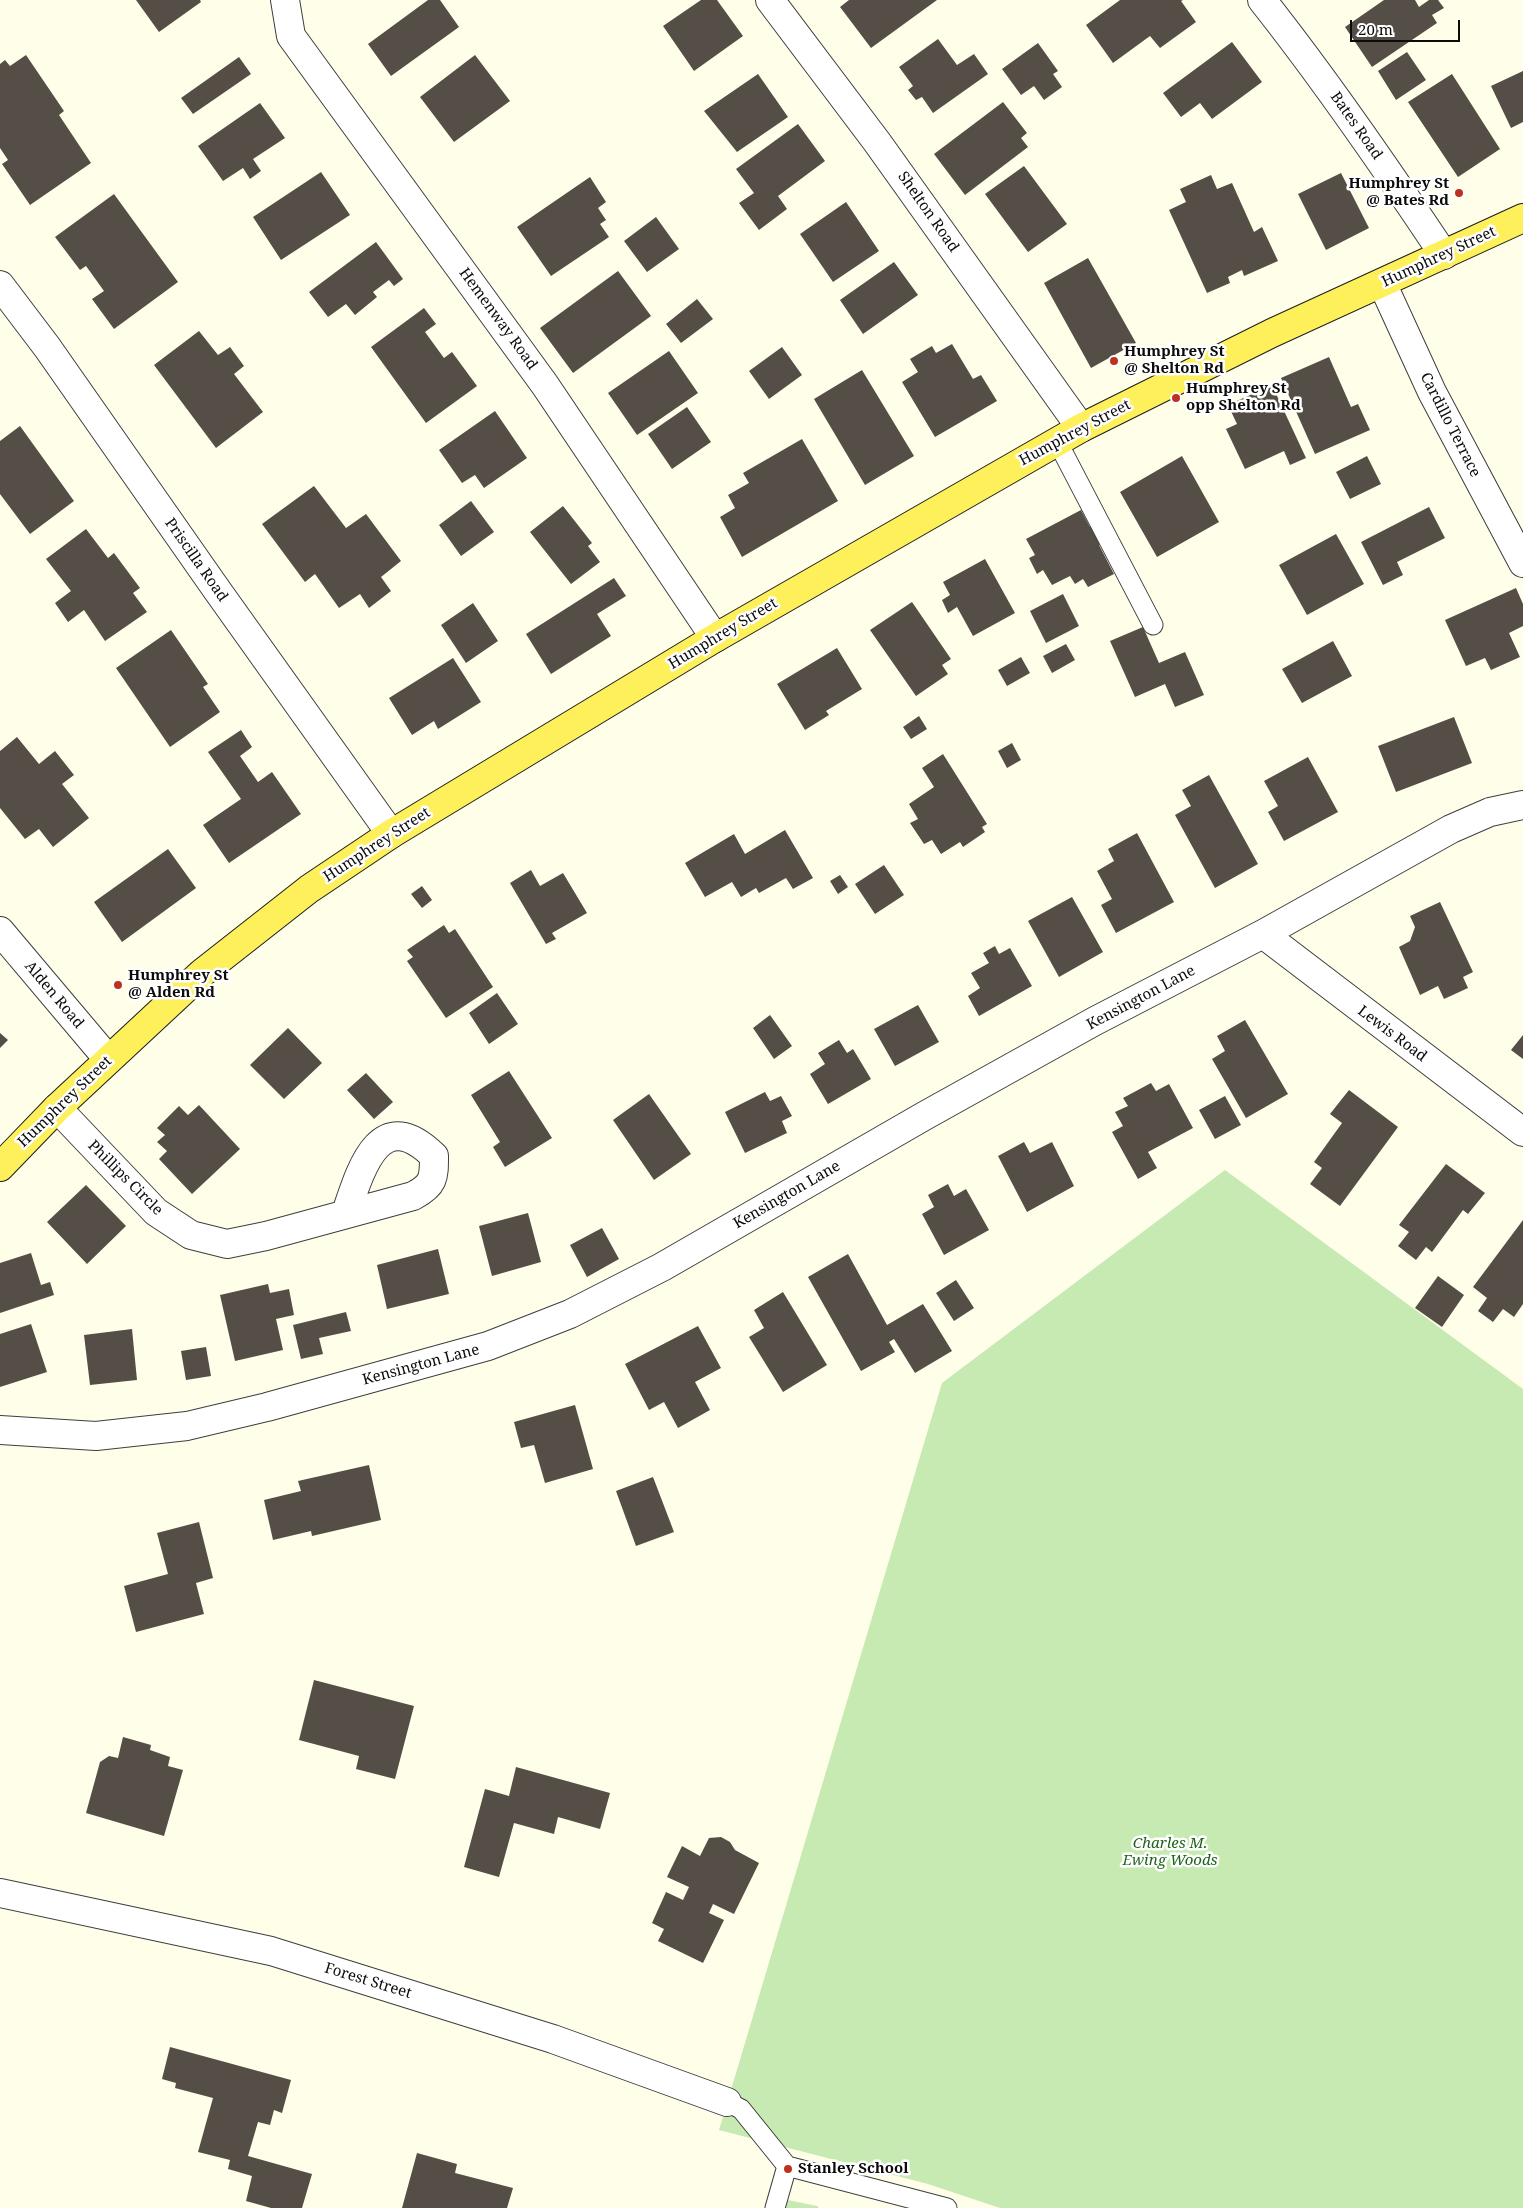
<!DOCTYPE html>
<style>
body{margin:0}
#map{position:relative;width:1523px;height:2208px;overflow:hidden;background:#fffee9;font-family:"Noto Serif",serif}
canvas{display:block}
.scale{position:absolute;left:1350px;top:20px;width:110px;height:22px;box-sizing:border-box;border:2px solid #0b0b0b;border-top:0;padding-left:6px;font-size:15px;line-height:18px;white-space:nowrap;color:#0b0b0b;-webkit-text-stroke:4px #fff;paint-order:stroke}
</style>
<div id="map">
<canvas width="1523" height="2208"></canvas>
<div class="scale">20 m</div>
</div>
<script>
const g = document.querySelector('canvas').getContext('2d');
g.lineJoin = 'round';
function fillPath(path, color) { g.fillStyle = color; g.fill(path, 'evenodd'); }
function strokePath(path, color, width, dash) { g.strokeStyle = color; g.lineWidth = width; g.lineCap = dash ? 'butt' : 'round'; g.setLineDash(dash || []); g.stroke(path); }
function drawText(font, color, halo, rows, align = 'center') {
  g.font = font + ' "Noto Serif",serif'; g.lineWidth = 5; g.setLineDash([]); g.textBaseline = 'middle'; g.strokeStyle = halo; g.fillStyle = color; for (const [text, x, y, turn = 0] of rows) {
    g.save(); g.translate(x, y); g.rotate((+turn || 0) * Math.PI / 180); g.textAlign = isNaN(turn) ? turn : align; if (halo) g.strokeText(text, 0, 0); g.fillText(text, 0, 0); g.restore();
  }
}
const green = new Path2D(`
 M 1225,1170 L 1523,1389 L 1523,2208 L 1000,2208 L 928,2184 L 719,2130 L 942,1383 Z
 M 778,2198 L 817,2206 L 819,2208 L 770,2208 Z`);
const building = new Path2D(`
 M 136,0 L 200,0 L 201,2 L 159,32 Z
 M 428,0 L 440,0 L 459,27 L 391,76 L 368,44 Z
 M 701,0 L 717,0 L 743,36 L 694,71 L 663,26 Z
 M 849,0 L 937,0 L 871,48 L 840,7 Z
 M 1120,0 L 1183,0 L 1181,1 L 1196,22 L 1160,48 L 1150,36 L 1113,63 L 1086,25 Z
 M 1384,0 L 1415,0 L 1419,7 L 1429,0 L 1438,0 L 1444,8 L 1432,15 L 1437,23 L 1372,67 L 1345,27 Z
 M 938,39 L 957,65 L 974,54 L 988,74 L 933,113 L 922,97 L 916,100 L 908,90 L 913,86 L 899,67 Z
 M 1232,42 L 1262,82 L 1212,119 L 1200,103 L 1181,117 L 1163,93 Z
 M 1038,43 L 1058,71 L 1053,74 L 1062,87 L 1044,100 L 1034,86 L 1021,95 L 1002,69 Z
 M 1407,52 L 1426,80 L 1396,100 L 1378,71 Z
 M 26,55 L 64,111 L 59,115 L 91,163 L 30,205 L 2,164 L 8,160 L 0,148 L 0,64 L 5,60 L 10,66 Z
 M 475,55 L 510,101 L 454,142 L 420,97 Z
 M 239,57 L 251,74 L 193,114 L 181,98 Z
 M 1523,71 L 1523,122 L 1511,128 L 1491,86 Z
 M 758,74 L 788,117 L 737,152 L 704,111 Z
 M 1452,74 L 1500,149 L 1458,177 L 1408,102 Z
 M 1003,102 L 1027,133 L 1021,138 L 1028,147 L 965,195 L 934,154 Z
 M 260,103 L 285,138 L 253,159 L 261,171 L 250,179 L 243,168 L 223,181 L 198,146 Z
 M 798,124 L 825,161 L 778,196 L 787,209 L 759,230 L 739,203 L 754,193 L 736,169 Z
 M 1024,166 L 1067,224 L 1028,252 L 985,194 Z
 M 321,172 L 350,215 L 281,260 L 253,217 Z
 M 1341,173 L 1369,228 L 1326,250 L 1298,194 Z
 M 1211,175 L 1217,189 L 1232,183 L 1254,232 L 1262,227 L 1278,261 L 1244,276 L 1242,270 L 1228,277 L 1230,283 L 1207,293 L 1169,210 L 1186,202 L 1180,189 Z
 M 590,177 L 606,202 L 598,208 L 606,220 L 600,224 L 609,237 L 551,276 L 517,227 Z
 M 114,194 L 178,282 L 114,329 L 92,299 L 104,291 L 86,266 L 80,270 L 55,237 Z
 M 846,202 L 879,251 L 833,282 L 800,234 Z
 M 656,217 L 679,249 L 647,272 L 624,241 Z
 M 376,242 L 403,279 L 394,286 L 389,280 L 373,292 L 377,297 L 355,315 L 346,304 L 328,317 L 309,292 Z
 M 1088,258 L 1136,343 L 1091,368 L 1044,283 Z
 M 894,262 L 918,295 L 863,334 L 840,300 Z
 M 618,271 L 651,316 L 573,373 L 540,328 Z
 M 697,299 L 713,319 L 681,343 L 666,324 Z
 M 424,308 L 436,324 L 425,332 L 444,358 L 452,352 L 477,386 L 426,423 L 371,347 Z
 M 199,331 L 218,355 L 230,347 L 244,366 L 234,374 L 263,412 L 216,448 L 154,365 Z
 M 952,344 L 973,379 L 981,375 L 997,401 L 935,437 L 902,382 L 918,372 L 910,359 L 932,346 L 936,353 Z
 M 782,347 L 802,375 L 769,399 L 749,371 Z
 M 669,351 L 698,393 L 637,435 L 608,393 Z
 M 1329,357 L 1351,407 L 1358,404 L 1370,430 L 1315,454 L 1281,378 Z
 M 862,370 L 914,456 L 865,485 L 814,399 Z
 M 1272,385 L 1306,458 L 1290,465 L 1284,451 L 1245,469 L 1226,429 L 1237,424 L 1228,405 Z
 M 687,407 L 711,442 L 672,469 L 648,434 Z
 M 495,411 L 527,458 L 484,488 L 475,475 L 462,483 L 439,450 Z
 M 20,426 L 74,501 L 30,534 L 0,494 L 0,441 Z
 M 802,439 L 838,501 L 742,557 L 720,517 L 735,508 L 728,495 L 749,483 L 743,473 Z
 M 1182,456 L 1219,522 L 1157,557 L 1120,492 Z
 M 1367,456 L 1381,484 L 1350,499 L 1336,472 Z
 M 314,486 L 346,528 L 366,514 L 401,561 L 381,577 L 391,591 L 369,608 L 360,594 L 339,608 L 315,574 L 305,582 L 262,524 Z
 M 471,501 L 494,532 L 461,556 L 439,525 Z
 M 563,506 L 592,543 L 588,546 L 600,562 L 571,584 L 530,532 Z
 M 1429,507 L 1445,538 L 1397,562 L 1403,575 L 1383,585 L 1361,542 Z
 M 1081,510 L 1090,527 L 1097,523 L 1106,541 L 1099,545 L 1114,574 L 1088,587 L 1083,579 L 1075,584 L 1070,576 L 1052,585 L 1043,570 L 1037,574 L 1029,558 L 1035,555 L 1026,539 Z
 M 86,529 L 108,558 L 114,553 L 140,588 L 133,593 L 147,612 L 105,641 L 84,610 L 68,622 L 55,603 L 71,591 L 46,559 Z
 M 1336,534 L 1364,584 L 1307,615 L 1279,565 Z
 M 985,559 L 1015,613 L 973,636 L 957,607 L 948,613 L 942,600 L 950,595 L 943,582 Z
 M 614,578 L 626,596 L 597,614 L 611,636 L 551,674 L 526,634 Z
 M 1516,588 L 1523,604 L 1523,626 L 1509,633 L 1520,657 L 1491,670 L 1485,658 L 1466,666 L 1445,620 Z
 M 1063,594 L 1079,626 L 1046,643 L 1030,611 Z
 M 912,602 L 951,659 L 942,665 L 948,674 L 916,696 L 870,630 Z
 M 473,603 L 498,641 L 466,663 L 441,625 Z
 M 1143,627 L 1159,663 L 1185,652 L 1204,695 L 1175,707 L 1165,684 L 1135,697 L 1110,641 Z
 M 171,630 L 208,684 L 203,687 L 220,712 L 170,747 L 116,668 Z
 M 1333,641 L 1352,676 L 1302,703 L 1282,669 Z
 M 1066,644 L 1075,660 L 1052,673 L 1043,656 Z
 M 837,648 L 862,689 L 826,711 L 829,715 L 805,730 L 777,684 Z
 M 1021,657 L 1030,673 L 1007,686 L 998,670 Z
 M 453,658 L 481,702 L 438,729 L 434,721 L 412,735 L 389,698 Z
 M 919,716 L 927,729 L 911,739 L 903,727 Z
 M 1454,717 L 1472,763 L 1396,792 L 1378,746 Z
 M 241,730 L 252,747 L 240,756 L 258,782 L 272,772 L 301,814 L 229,863 L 203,825 L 241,799 L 208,752 Z
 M 17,737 L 39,764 L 55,751 L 74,775 L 62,784 L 89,818 L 53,847 L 39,829 L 25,839 L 0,808 L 0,751 Z
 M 1012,743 L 1021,760 L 1007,768 L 998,751 Z
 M 943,754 L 987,824 L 982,827 L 985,832 L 963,847 L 960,842 L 941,854 L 932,840 L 924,844 L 910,823 L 918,819 L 909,804 L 934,787 L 922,768 Z
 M 1308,757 L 1338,812 L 1284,841 L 1268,812 L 1278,806 L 1264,781 Z
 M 1209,775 L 1258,864 L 1215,888 L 1175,815 L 1191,806 L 1182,790 Z
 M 785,830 L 813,878 L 793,889 L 786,878 L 759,893 L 756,888 L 741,897 L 732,882 L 705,897 L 685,863 L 734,834 L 745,854 Z
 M 1137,833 L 1174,902 L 1116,933 L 1101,905 L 1112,899 L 1097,871 L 1114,861 L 1108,849 Z
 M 168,849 L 196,888 L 122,942 L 94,902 Z
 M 884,865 L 904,895 L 875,914 L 855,884 Z
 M 531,870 L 540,886 L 563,873 L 587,913 L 552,933 L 556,939 L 546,944 L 510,883 Z
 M 840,875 L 848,887 L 838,894 L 830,881 Z
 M 422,886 L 432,900 L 422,908 L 411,894 Z
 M 1072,897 L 1103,952 L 1059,977 L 1028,921 Z
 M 1440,902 L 1473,972 L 1463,977 L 1468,988 L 1444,999 L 1438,986 L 1420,995 L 1399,947 L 1410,941 L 1415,927 L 1410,916 Z
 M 444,925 L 449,933 L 455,929 L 493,987 L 446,1018 L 407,961 L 413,957 L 407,950 Z
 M 995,946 L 999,954 L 1010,948 L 1032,986 L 979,1016 L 968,996 L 980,988 L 971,973 L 989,963 L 983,953 Z
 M 497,993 L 518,1024 L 489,1044 L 469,1013 Z
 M 918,1005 L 939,1042 L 895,1066 L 874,1029 Z
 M 770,1015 L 792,1046 L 774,1059 L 753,1028 Z
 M 1245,1020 L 1288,1094 L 1246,1118 L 1212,1059 L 1225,1051 L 1217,1036 Z
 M 288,1028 L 322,1063 L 284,1099 L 250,1065 Z
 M 0,1033 L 8,1040 L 0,1048 Z
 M 1523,1035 L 1523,1059 L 1511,1050 Z
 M 839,1040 L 847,1053 L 853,1049 L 871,1079 L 828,1104 L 810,1074 L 825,1064 L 818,1053 Z
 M 509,1071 L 552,1138 L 505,1167 L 493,1147 L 500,1142 L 471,1095 Z
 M 366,1073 L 393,1102 L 374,1119 L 347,1090 Z
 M 1151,1083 L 1156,1091 L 1169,1084 L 1193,1128 L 1148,1152 L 1157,1168 L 1138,1179 L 1112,1132 L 1123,1126 L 1115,1112 L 1128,1106 L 1123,1098 Z
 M 1349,1090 L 1398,1127 L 1340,1206 L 1310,1184 L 1322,1168 L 1314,1162 L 1342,1123 L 1330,1114 Z
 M 765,1092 L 770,1101 L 781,1096 L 792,1116 L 782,1121 L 787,1133 L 745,1153 L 725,1112 Z
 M 649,1094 L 691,1154 L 654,1180 L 613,1120 Z
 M 1225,1096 L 1241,1125 L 1215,1139 L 1199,1110 Z
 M 199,1105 L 240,1149 L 192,1194 L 159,1159 L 167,1151 L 157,1142 L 165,1135 L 157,1128 L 179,1106 L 188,1115 Z
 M 1024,1142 L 1030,1153 L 1052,1142 L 1074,1186 L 1027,1212 L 998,1156 Z
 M 1446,1164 L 1485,1193 L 1468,1214 L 1463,1210 L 1432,1252 L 1426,1247 L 1416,1260 L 1398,1246 L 1409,1232 L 1399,1225 Z
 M 948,1184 L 954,1196 L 966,1189 L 989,1230 L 944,1255 L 922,1214 L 934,1207 L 928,1195 Z
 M 86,1185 L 126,1226 L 87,1264 L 47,1222 Z
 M 528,1213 L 541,1262 L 492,1276 L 479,1226 Z
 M 1523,1220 L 1523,1304 L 1514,1317 L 1503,1309 L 1493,1322 L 1478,1311 L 1487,1298 L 1473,1287 Z
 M 602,1228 L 619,1259 L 587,1277 L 570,1245 Z
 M 438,1249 L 449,1294 L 387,1309 L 377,1265 Z
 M 31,1253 L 41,1285 L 50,1282 L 54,1295 L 0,1313 L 0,1263 Z
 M 848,1254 L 887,1325 L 923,1304 L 952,1351 L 915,1373 L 894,1339 L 889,1342 L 895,1352 L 861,1371 L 808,1277 Z
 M 1438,1276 L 1464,1295 L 1442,1327 L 1415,1308 Z
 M 956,1280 L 974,1308 L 954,1321 L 936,1293 Z
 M 268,1284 L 270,1293 L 289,1289 L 294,1315 L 276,1319 L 283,1350 L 235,1361 L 220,1295 Z
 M 783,1292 L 827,1365 L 783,1392 L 749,1337 L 764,1328 L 754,1310 Z
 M 346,1312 L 351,1331 L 319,1338 L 323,1354 L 301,1359 L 293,1325 Z
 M 31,1324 L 47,1372 L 0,1387 L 0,1334 Z
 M 698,1326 L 721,1368 L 695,1382 L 710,1410 L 678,1428 L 664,1402 L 649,1410 L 625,1364 Z
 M 132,1329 L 137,1380 L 90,1385 L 84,1335 Z
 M 206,1347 L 211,1376 L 186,1380 L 181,1351 Z
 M 575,1405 L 593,1469 L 545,1483 L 534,1445 L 521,1448 L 514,1422 Z
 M 369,1465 L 381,1520 L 312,1536 L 311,1531 L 273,1540 L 264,1500 L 301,1491 L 298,1481 Z
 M 653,1477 L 674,1532 L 636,1546 L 616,1491 Z
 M 199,1522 L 213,1578 L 196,1583 L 204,1614 L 136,1632 L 124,1586 L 168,1574 L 157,1533 Z
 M 314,1680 L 414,1706 L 395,1779 L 356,1769 L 359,1756 L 299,1740 Z
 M 123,1737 L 151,1745 L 150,1750 L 170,1757 L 168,1766 L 183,1770 L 164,1836 L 86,1813 L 100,1762 L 109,1756 L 118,1758 Z
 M 516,1767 L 610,1793 L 600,1829 L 558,1817 L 554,1834 L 514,1823 L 499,1877 L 464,1867 L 485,1789 L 509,1796 Z
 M 721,1837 L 730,1842 L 735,1850 L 759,1863 L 734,1914 L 713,1904 L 709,1913 L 724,1920 L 703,1963 L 658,1941 L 664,1929 L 652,1923 L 666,1892 L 683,1900 L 689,1887 L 667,1877 L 682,1846 L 700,1856 L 709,1838 Z
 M 170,2047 L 291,2080 L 282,2113 L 274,2110 L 270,2125 L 258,2122 L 248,2156 L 312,2174 L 302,2208 L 271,2208 L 246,2201 L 252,2176 L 228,2169 L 230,2160 L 198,2152 L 213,2098 L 175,2088 L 176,2083 L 162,2079 Z
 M 417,2153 L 457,2164 L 455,2173 L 513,2188 L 507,2208 L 402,2208 Z`);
const service = new Path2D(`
 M 1057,441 L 1153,625
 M 727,2102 L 741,2109 L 787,2166 L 947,2208
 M 775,2208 L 787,2166`);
const minor = new Path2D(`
 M 285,0 L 291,36 L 545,385 L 715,638
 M 770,0 L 877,142 L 1081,428
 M 1262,0 C 1327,82 1386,168 1444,255
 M 1382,283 L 1432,392 L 1523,563
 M 0,285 L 47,347 L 217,590 L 391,834
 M 0,931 L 108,1059
 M 1263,934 L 1523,1132
 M 57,1108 L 156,1212 L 191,1235 L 227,1244 L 266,1236 L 413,1196 C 434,1185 434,1178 434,1156 C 380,1103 361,1168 346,1213
 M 0,1430 L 96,1436 L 187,1426 L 267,1407 L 488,1346 L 570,1314 L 662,1267 L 926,1115 L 1095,1021 L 1263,934 L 1451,829 L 1490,812 L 1523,805
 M 0,1893 L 271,1951 L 553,2039 L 727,2102`);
const primary = new Path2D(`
 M 0,1167 L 57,1108 L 202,973 L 309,889 L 391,834 L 715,638 L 1081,428 L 1272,333 L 1523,218`);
const markers = [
 [1459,193,5,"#be311f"],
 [1114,361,5,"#be311f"],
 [1176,398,5,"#be311f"],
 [118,985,5,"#be311f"],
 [788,2169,5,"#be311f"]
];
const streetNames = [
 ["Bates Road",1356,126,55],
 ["Shelton Road",928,212,55],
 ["Humphrey Street",1439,257,-25],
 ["Hemenway Road",498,319,54],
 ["Cardillo Terrace",1450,425,63],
 ["Humphrey Street",1075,433,-28],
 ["Priscilla Road",196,560,55],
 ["Humphrey Street",723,634,-31],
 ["Humphrey Street",377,845,-33],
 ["Alden Road",54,995,50],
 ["Kensington Lane",1141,998,-28],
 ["Lewis Road",1392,1034,37],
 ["Humphrey Street",65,1102,-44],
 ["Phillips Circle",125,1178,45],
 ["Kensington Lane",787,1195,-30],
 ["Kensington Lane",421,1365,-15],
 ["Forest Street",368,1981,17]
];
const poiNames = [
 ["Humphrey St",1449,184,"right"],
 ["@ Bates Rd",1449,201,"right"],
 ["Humphrey St",1124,352],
 ["@ Shelton Rd",1124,369],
 ["Humphrey St",1186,389],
 ["opp Shelton Rd",1186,406],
 ["Humphrey St",128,976],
 ["@ Alden Rd",128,993],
 ["Stanley School",798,2169]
];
const parkNames = [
 ["Charles M.",1170,1844],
 ["Ewing Woods",1170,1861]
];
fillPath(green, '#c6eab2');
fillPath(building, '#544e47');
strokePath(service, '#3e3e3e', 21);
strokePath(minor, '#3e3e3e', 30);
strokePath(primary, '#1c1c1c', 30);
strokePath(service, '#fff', 19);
strokePath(minor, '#fff', 28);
strokePath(primary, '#fdf05b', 28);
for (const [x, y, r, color] of markers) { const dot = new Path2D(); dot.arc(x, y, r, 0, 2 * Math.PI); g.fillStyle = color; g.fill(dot); strokePath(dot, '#fff', 2); }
drawText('15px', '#0b0b0b', '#fff', streetNames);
drawText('bold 15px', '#0b0b0b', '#fff', poiNames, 'left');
drawText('italic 15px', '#1e641a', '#fff', parkNames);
</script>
